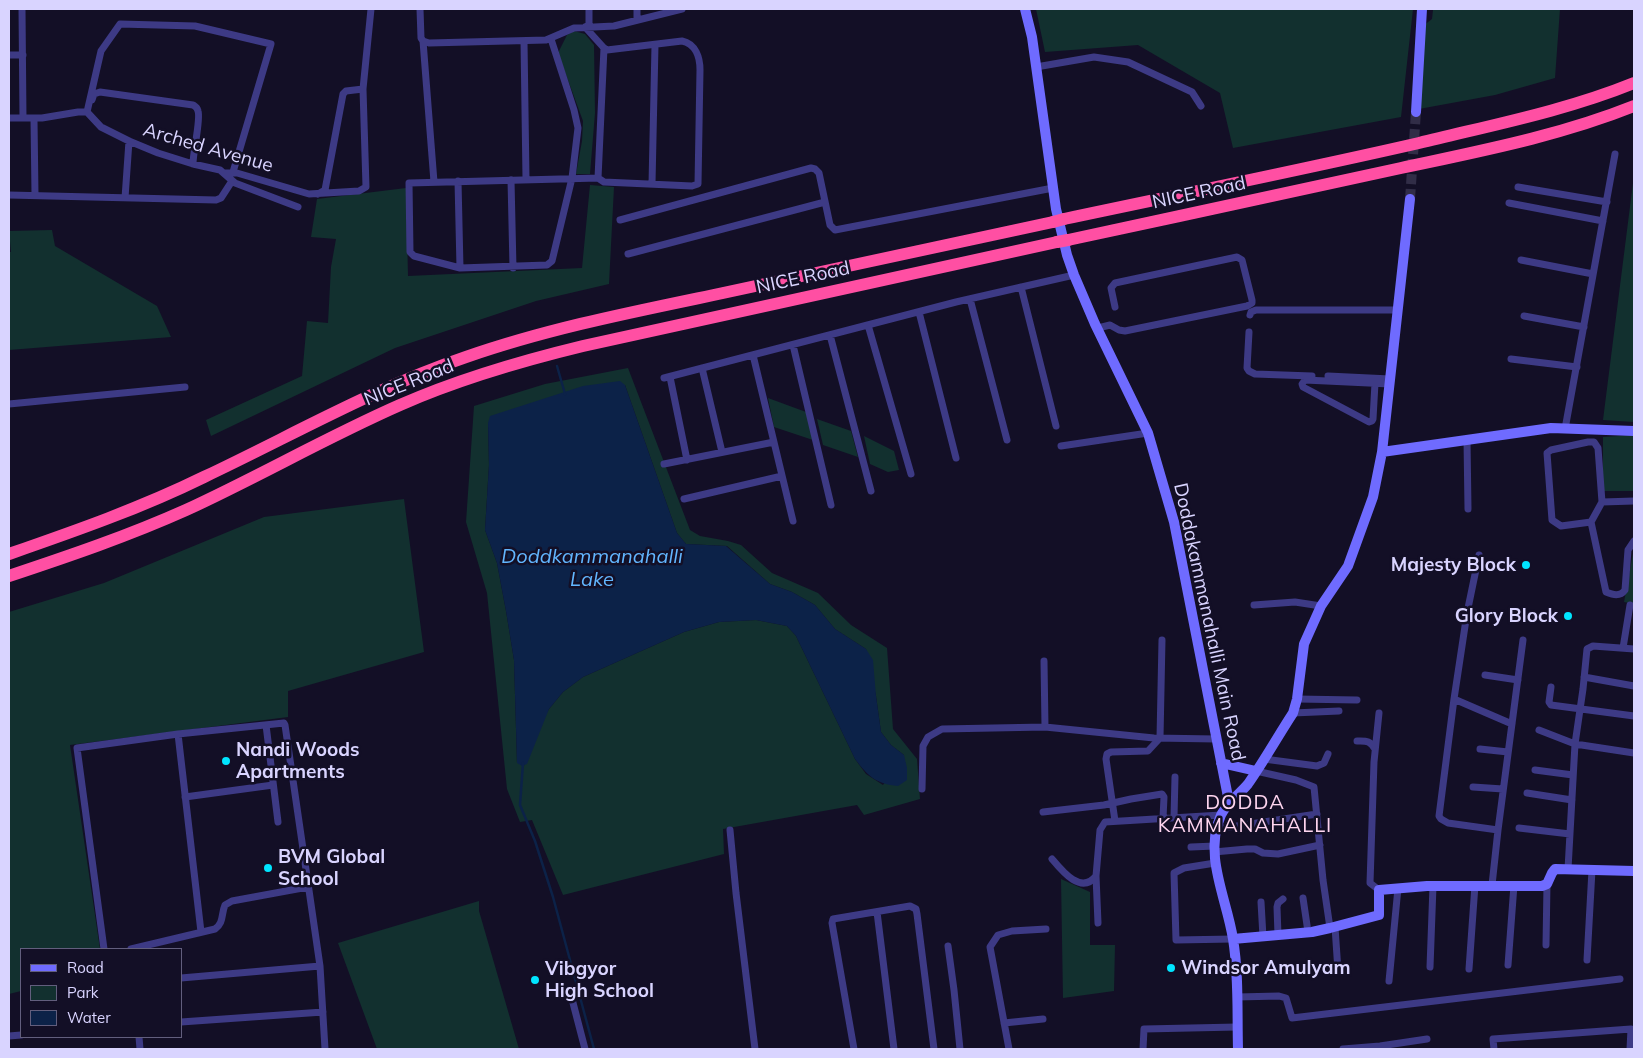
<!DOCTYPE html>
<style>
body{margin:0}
#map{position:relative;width:1643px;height:1058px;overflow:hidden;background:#130f26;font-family:Mulish,sans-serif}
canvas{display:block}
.frame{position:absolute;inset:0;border:10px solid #d9d4ff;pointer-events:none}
.legend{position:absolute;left:20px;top:948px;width:162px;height:90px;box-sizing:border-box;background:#130f26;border:1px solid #625e7d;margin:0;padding:6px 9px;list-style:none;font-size:15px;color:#d9d4ff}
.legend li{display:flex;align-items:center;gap:10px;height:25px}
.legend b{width:25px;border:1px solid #625e7d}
</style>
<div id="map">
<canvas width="1643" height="1058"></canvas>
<div class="frame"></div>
<ul class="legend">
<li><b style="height:6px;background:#6f6bff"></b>Road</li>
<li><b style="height:14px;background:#12302f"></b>Park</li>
<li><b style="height:14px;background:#0c2248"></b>Water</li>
</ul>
</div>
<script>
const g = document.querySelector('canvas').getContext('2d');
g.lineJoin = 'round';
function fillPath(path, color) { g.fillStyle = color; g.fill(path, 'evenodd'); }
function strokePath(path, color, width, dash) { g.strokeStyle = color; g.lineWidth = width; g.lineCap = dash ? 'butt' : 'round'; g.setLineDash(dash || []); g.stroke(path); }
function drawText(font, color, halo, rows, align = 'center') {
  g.font = font + ' Mulish,sans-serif'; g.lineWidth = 5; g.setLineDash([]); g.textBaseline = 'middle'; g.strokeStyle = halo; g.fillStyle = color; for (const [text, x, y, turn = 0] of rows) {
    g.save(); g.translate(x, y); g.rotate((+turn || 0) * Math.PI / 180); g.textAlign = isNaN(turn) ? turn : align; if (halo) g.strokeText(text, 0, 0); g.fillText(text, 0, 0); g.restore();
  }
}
const green = new Path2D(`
 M 1036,9 L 1413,9 L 1401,117 L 1233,148 L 1220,93 L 1138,45 L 1045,52 Z
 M 1516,9 L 1560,9 L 1555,78 L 1495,95 L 1419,109 L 1423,26 L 1432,19 L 1433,10 L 1499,10 Z
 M 574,31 L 585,34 L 594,45 L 595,113 L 590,174 L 576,174 L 582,141 L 583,121 L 558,53 L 567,35 Z
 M 1634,175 L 1634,422 L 1603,420 Z
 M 590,185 L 614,187 L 609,284 L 536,301 L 395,348 L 211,436 L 206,420 L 302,376 L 307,321 L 328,323 L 331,267 L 336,239 L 311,237 L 317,199 L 406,188 L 408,276 L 582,268 Z
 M 52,230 L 55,246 L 157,306 L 171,337 L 9,350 L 9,252 L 11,252 L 9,231 Z
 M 628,368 L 690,530 L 700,536 L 728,541 L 741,545 L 772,573 L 818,593 L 851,625 L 887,648 L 893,729 L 917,759 L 920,799 L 864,815 L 857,805 L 723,829 L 724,854 L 563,895 L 532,820 L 520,822 L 507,789 L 487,593 L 466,522 L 474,406 L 545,384 ZM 625,385 L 677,533 L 686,544 L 727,546 L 770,584 L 792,592 L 815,605 L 835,629 L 866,649 L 876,696 L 881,732 L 891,745 L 904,755 L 883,785 L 866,774 L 855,759 L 796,636 L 787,626 L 756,620 L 719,622 L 684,632 L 583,677 L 563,692 L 549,709 L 517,763 L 514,660 L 506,611 L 497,563 L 485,530 L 489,465 L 488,423 Z
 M 768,398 L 806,412 L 813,440 L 774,427 Z
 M 817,419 L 851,431 L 858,457 L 823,445 Z
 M 1634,435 L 1634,491 L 1603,491 L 1603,437 Z
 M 864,436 L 894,451 L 899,470 L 888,472 L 870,464 Z
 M 404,499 L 424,652 L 288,691 L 288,717 L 70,745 L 100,949 L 21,949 L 21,991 L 9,994 L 9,612 L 104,583 L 264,517 Z
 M 1634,548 L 1634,604 L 1624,602 Z
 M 1061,879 L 1090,892 L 1090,945 L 1115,945 L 1114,991 L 1063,998 Z
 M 479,901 L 479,911 L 519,1049 L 377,1049 L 338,943 Z`);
const water = new Path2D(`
 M 620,381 L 625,385 L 677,533 L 686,544 L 726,546 L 770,584 L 792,592 L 815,605 L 835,629 L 866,649 L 873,660 L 876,696 L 881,732 L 891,745 L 904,755 L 907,768 L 907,780 L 898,786 C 876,784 868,776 855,759 L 796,636 L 787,626 L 756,620 L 719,622 L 684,632 L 583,677 L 563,692 L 549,709 L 527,764 L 522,766 L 517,763 L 514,660 L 506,611 L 497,563 L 485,530 L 489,465 L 488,423 L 490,416 L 583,386 Z`);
const stream = new Path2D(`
 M 557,366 L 565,394
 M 523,763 L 520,805 L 535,841 L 553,897 L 594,1049`);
const secondaryTunnel = new Path2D(`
 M 1410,199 L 1416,112`);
const street = new Path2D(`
 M 22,9 L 23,118
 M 420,9 L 421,38 L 423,41 L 429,43 L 546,40 L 574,28 L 614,26 L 682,9
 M 589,9 L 589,27
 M 637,9 L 637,20
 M 551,39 L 574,110 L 578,128 L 572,178 L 552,261 L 547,265 L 460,268 L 414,256 L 410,252 L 409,183 L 598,178 L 604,182 L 692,186 L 698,184 L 700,70 C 700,58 696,44 682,41 L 607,50 L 604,48 L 585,27
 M 423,41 L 434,182
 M 524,41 L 526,179
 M 9,55 L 23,55
 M 1036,67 L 1094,57 L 1128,62 L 1192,92 L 1201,106
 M 92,100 L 94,94 L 100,92 L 193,105 C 196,107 197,107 198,111 C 201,119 193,151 193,164
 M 87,112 L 101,51 L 120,24 L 195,26 L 271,44 L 233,172
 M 9,118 L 42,118 L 78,112 L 87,112 L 101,127 L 129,141 L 158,153 L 193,164 L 220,170 L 235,183 L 298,207
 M 34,119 L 35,195
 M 224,173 L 237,173 L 309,194 L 359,191 L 366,187 L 363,89 L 371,9
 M 598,178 L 604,48
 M 511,180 L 513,268
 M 458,181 L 460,268
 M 652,184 L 655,45
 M 1518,187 L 1607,202
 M 318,194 L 325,190 L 343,94 L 346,91 L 363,89
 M 9,195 L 216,200 L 221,198 L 232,181
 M 125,198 L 129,141
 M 1509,203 L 1603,221
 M 620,220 L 811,168 L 815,169 L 819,173 L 830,225 L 835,230 L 1053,188
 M 628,254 L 825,202
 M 1521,260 L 1593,274
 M 1021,287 L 1056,426
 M 970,299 L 1007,440
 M 919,312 L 956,458
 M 1250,315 L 1251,312 L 1256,310 L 1398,310
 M 1524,316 L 1584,327
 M 868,325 L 911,474
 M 1098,328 L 1110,325 L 1119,330 L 1125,331 L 1247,306 L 1252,303 L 1252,300 L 1242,260 L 1237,257 L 1115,283 L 1111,288 L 1115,307
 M 1249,332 L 1247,368 L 1249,371 L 1255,374 L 1312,376
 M 830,335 L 871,491
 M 793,345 L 831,505
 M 753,355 L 793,521
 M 1511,359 L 1577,367
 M 702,368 L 722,452
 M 1328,376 L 1390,379
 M 670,377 L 687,460
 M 664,378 L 956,302 L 1074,275
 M 1375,383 L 1373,419 L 1372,421 L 1369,422 L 1303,387 L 1302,384 L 1305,380 L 1390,384
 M 9,404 L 185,387
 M 1565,429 L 1615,154
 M 1467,440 L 1468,509
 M 1061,446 L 1148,433
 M 664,464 L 774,442
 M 684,499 L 782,476
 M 1634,501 L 1602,502 L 1598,448 L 1594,442 L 1588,442 L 1551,450 L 1547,453 L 1552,520 L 1561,526 L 1591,522 L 1606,592 C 1613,595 1620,597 1625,590 L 1628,550 L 1634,541
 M 1591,522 L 1602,502
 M 1479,555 L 1467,613 L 1454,699 L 1512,724
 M 1254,605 L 1295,602 L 1321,606
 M 1623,648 L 1630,605
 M 1044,661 L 1045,727
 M 1485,675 L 1518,680
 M 1584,677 L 1634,686
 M 1551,687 L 1549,702 L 1551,705 L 1634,716
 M 1297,699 L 1357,700
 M 1454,699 L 1439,816 L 1441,819 L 1448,823 L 1498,830
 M 1293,713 L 1339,711
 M 266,725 L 278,822
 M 1539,730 L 1575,744 L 1634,753
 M 178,734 L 201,932
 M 1357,741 C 1366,741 1370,740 1375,749
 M 1480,749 L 1508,752
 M 1264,759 L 1317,766 L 1324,763 L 1328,754
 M 1535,770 L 1573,775
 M 1256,771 L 1296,780 L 1314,787 L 1323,880 L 1330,928
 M 1473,787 L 1503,789
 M 922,789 L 923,746 L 928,737 L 942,729 L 1045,727 L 1154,738 L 1216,739
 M 1527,793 L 1572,800
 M 185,797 L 273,785
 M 1043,812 L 1104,805 L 1131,799 L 1162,794 L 1164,797 L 1163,818
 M 1174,817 L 1175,777
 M 1115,821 L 1106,759 L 1107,754 L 1111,752 L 1148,751 L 1160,738 L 1162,640
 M 1519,828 L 1570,834
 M 1217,829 L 1317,814
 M 730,830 L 736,893 L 755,1049
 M 1191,847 L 1215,846
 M 1214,852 L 1247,849 L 1255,849 L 1263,853 L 1278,854 L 1320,845
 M 1052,859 C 1062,871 1081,895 1096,876 L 1100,830 L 1105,822 L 1221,815
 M 1215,863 L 1184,868 L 1174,873 L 1176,940 L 1233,939
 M 1568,869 L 1575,744 L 1583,689 L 1587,649 L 1593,646 L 1634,649
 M 1096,876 L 1098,923
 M 1492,885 L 1498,830 L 1523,640
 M 1379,890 L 1370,883 L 1374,762 L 1379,713
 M 1303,898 L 1308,932
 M 1261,902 L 1263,937
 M 877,912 L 894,1049
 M 1335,927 L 1338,971
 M 1278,935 L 1277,907 L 1278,903 L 1283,899
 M 1546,945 L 1547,884
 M 948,946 L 954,990 L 960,1049
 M 104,949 L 77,748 L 178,734 L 284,723 L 285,725 L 320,966 L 325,1049
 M 131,949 L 215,929 C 224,923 221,914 225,905 L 232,901 L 308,887
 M 1587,960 L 1592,870
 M 1508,965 L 1514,885
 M 1430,967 L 1433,886
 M 1469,969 L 1475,885
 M 181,978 L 320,966
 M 1389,981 L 1398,888
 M 1237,997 L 1279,996 L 1286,998 L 1292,1018 L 1620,979
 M 572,999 L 585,1049
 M 181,1022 L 323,1012
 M 1004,1023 L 1043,1019
 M 9,1036 L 21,1035
 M 139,1037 L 140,1049
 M 854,1049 L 832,923 L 833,919 L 910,906 L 916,909 L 917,914 L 934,1049
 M 1009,1049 L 990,947 L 998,935 L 1012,931 L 1046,929
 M 1143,1049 L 1144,1029 L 1237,1027
 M 1343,1049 L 1380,1046 L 1427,1039
 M 1494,1049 L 1493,1039 L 1631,1029 L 1630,1049`);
const secondary = new Path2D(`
 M 1025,9 L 1032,37 L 1056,209 L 1067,255 L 1074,275 L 1095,324 L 1148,433 L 1174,522 L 1229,802
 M 1416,112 L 1422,9
 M 1382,452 L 1551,428 L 1634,431
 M 1221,763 L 1256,771
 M 1233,939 L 1312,932 L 1330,928 L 1379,915 L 1379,890 L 1427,886 L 1542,886 L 1547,884 L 1552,873 L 1555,869 L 1634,871
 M 1238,1049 C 1237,1013 1239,975 1233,939 C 1227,899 1203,855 1221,815 C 1227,802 1239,795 1248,784 C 1264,761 1278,736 1293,713 L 1297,699 L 1304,644 L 1321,606 L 1348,566 L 1373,497 L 1382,452 L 1410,199`);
const highway = new Path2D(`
 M 1064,219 C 1182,194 1301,170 1419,143 C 1492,125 1565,111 1634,83
 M 1068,240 C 1179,216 1290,193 1401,168 C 1480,151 1559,136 1634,106
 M 9,554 C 75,531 141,508 204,477 C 291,436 374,388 466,357 C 549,328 637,311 723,293 C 833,269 943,245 1053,222
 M 9,576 C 69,556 128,536 186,510 C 258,477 327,437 400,405 C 459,379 521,361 583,346 L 1057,242`);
const highwayBridge = new Path2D(`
 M 1053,222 L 1064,219
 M 1057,242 L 1068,240`);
const markers = [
 [1526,565,5,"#00e5ff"],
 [1568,616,5,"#00e5ff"],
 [226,761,5,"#00e5ff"],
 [268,868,5,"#00e5ff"],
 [1171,968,5,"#00e5ff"],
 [535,980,5,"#00e5ff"]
];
const streetNames = [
 ["Arched Avenue",208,148,16],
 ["NICE Road",1199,193,-12],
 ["NICE Road",803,278,-12],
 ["NICE Road",409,383,-22],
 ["Doddakammanahalli Main Road",1209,622,78]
];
const poiNames = [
 ["Majesty Block",1516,565,"right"],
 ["Glory Block",1558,616,"right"],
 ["Nandi Woods",236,750],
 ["Apartments",236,772],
 ["BVM Global",278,857],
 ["School",278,879],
 ["Windsor Amulyam",1181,968],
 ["Vibgyor",545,969],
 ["High School",545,991]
];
const waterNames = [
 ["Doddkammanahalli",592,557],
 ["Lake",592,580]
];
const neighbourhoodNames = [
 ["DODDA",1245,803],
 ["KAMMANAHALLI",1245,826]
];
fillPath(green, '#12302f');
fillPath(water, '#0c2248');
strokePath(stream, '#0c2248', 2.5);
strokePath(secondaryTunnel, '#312d47', 10, [10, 5]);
strokePath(street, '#3d3a85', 7);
strokePath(secondary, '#6f6bff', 10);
strokePath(highway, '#ff4fa3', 12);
strokePath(highwayBridge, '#ff4fa3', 12);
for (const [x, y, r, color] of markers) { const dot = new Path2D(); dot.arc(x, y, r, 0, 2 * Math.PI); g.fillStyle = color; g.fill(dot); strokePath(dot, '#130f26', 2); }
drawText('19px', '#d9d4ff', '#130f26', streetNames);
drawText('bold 19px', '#d9d4ff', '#130f26', poiNames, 'left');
drawText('italic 20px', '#62b6ff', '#130f26', waterNames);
g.letterSpacing = '1px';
drawText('20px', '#ffd6f0', '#130f26', neighbourhoodNames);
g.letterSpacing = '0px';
</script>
